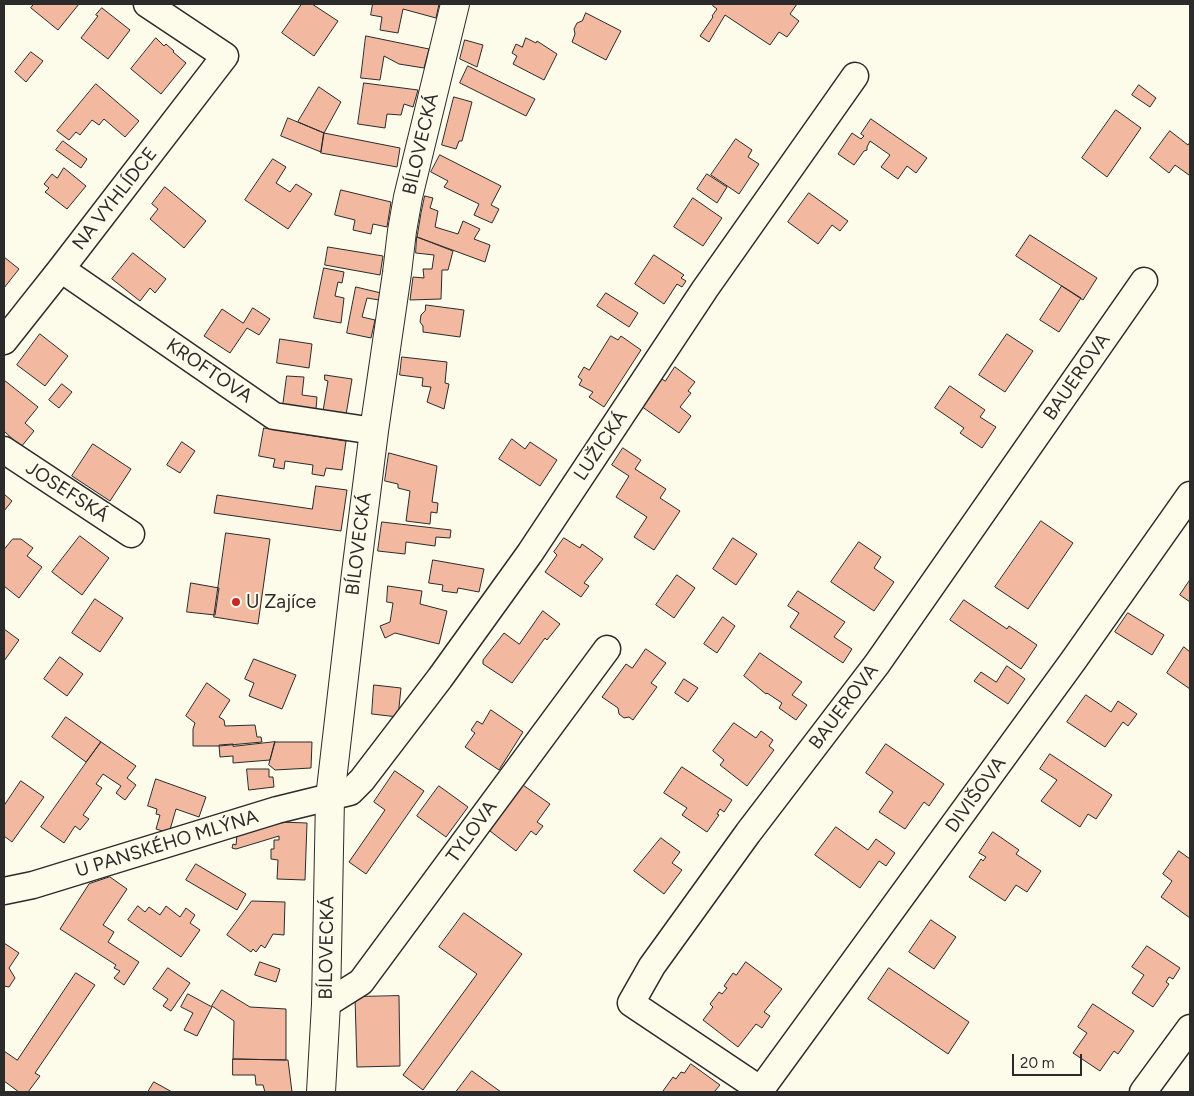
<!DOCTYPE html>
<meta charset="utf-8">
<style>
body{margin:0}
#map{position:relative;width:1194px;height:1096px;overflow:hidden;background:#fdfbea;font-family:Figtree,sans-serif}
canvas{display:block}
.frame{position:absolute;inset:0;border:5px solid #2b2b2b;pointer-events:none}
.scale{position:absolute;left:1012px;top:1054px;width:70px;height:22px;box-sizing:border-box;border:2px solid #2b2b2b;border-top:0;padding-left:6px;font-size:15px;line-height:18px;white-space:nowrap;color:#2b2b2b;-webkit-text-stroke:4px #fdfbea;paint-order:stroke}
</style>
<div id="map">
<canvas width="1194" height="1096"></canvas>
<div class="frame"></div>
<div class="scale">20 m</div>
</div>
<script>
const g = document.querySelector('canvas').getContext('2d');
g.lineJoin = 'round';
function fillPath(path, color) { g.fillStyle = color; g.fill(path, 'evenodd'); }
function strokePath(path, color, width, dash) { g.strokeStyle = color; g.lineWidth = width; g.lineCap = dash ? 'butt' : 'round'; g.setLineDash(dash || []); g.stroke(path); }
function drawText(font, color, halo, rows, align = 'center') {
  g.font = font + ' Figtree,sans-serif'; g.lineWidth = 4; g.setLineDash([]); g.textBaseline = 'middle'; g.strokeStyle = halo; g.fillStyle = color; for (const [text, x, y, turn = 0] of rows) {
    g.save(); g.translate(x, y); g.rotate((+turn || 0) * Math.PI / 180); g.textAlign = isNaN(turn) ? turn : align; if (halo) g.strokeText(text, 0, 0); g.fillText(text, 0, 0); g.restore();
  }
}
const building = new Path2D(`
 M 34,4 L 79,4 L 58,30 L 31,8 Z
 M 302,4 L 312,4 L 338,21 L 314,56 L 282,33 Z
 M 373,4 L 439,4 L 436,18 L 403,9 L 398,33 L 380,30 L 382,17 L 371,15 Z
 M 714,4 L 797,4 L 790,14 L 799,21 L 787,37 L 779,32 L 770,45 L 725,15 L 709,42 L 700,36 L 713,17 L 712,16 L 717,9 L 713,6 Z
 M 102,8 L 130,30 L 108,59 L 81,38 L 98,16 L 96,15 Z
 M 586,13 L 621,31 L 606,60 L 572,42 L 575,34 L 574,29 L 577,23 L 582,21 Z
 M 366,36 L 429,49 L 424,68 L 399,64 L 384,56 L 380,80 L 361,78 Z
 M 156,38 L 164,46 L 166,44 L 174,51 L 173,52 L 186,63 L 161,94 L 131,69 Z
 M 526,38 L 536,43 L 537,41 L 557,54 L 544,80 L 513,64 L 517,56 L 512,53 L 516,44 L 522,47 Z
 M 465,40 L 483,45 L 477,67 L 460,59 Z
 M 31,52 L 43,61 L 26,82 L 15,72 Z
 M 468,66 L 535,99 L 526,116 L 460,83 Z
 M 364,83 L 418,90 L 413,107 L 404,104 L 401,115 L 387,114 L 385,128 L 358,124 Z
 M 96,84 L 139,121 L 125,137 L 104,119 L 99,125 L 92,120 L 80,135 L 76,132 L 69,140 L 57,131 Z
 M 1139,85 L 1156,98 L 1150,107 L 1132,95 Z
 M 319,87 L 341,102 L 324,133 L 298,122 Z
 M 454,97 L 472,102 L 462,141 L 459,141 L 456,149 L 442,145 Z
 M 1116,110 L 1141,128 L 1107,177 L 1082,158 Z
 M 288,118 L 324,133 L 321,152 L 281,136 Z
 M 871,119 L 927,158 L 916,173 L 907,166 L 898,179 L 881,167 L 890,155 L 870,141 L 867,147 L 867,150 L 864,151 L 854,165 L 838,154 L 852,133 L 861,139 L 864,136 L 861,134 Z
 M 1170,131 L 1188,145 L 1190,142 L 1190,173 L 1189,175 L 1175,165 L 1169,173 L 1150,158 Z
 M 324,133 L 400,148 L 397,167 L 321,153 Z
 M 736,139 L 752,150 L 748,157 L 759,164 L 739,194 L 711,175 Z
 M 63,141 L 87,159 L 81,168 L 56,150 Z
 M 440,155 L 501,186 L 491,205 L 499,209 L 492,223 L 474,215 L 479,204 L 444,187 L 448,181 L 431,172 Z
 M 273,159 L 286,167 L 276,183 L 290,192 L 296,184 L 312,194 L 288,229 L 245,200 Z
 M 64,168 L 86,186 L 67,209 L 45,192 L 49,188 L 44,184 L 52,174 L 57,178 Z
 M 707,174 L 727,187 L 717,203 L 697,189 Z
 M 165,187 L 206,221 L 184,248 L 150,219 L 158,209 L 152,204 Z
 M 341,190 L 391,202 L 387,227 L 373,224 L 371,234 L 353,230 L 355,220 L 335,215 Z
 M 809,193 L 848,221 L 840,231 L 832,225 L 818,244 L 788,222 Z
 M 425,196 L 433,198 L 430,208 L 438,211 L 435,227 L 458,234 L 463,221 L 480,229 L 474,239 L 490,245 L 485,262 L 417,237 L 421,213 Z
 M 693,198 L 722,218 L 703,246 L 674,227 Z
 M 1030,235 L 1097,278 L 1083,300 L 1016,256 Z
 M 417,237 L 453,251 L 448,270 L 442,270 L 441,299 L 410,300 L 413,277 L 424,278 L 423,269 L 432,269 L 434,255 L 416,253 Z
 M 328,247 L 383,256 L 380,275 L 325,265 Z
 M 133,253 L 166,279 L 155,293 L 150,288 L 140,301 L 112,279 Z
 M 654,255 L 684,275 L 681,278 L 686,281 L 682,287 L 677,284 L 664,304 L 635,284 Z
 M 4,257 L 19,269 L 4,288 Z
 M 324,268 L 344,272 L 342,283 L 338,282 L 335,296 L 344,298 L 341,323 L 314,318 Z
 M 1062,286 L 1081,298 L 1059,332 L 1040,320 Z
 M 356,287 L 381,293 L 379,300 L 367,298 L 362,317 L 375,320 L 371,338 L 347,333 Z
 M 606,293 L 638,313 L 629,327 L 597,306 Z
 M 426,305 L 464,310 L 460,337 L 423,332 L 423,326 L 420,322 L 421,315 L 425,311 Z
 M 253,308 L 270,319 L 259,335 L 247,328 L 230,353 L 204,336 L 222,309 L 243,323 Z
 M 40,334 L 68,356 L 45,386 L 17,365 Z
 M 1007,334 L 1033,351 L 1005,392 L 979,375 Z
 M 611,336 L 618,340 L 621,336 L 641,350 L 604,407 L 589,397 L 593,392 L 579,385 L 582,380 L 578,377 L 584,367 L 589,370 Z
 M 280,339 L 312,344 L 309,368 L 277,363 Z
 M 402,357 L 447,362 L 445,383 L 449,384 L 444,409 L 427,402 L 431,387 L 422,386 L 423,378 L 400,375 Z
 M 675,367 L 695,382 L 688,391 L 691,393 L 680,407 L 691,416 L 679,433 L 641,406 L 662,379 L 665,381 Z
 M 325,375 L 352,379 L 346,415 L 323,411 L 328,381 L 325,380 Z
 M 287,376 L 304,377 L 302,395 L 317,397 L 316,409 L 283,406 Z
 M 4,380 L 38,407 L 25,423 L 34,431 L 21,447 L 4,431 Z
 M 62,384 L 72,392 L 59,408 L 49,400 Z
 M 950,386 L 985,410 L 980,417 L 996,427 L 982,448 L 960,433 L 964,428 L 935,408 Z
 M 264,428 L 346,441 L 342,470 L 326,468 L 324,476 L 312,474 L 313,465 L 285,461 L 284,469 L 273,467 L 275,459 L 259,456 Z
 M 512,439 L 525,449 L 530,442 L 557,460 L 540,486 L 499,459 Z
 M 182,442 L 195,451 L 180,473 L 167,465 Z
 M 93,444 L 131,469 L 110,501 L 72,476 Z
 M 623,448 L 641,460 L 635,469 L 666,489 L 660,498 L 680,511 L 654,550 L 634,537 L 647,517 L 616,497 L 629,476 L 612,465 Z
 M 389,453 L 437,466 L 432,502 L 438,503 L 437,513 L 431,512 L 430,524 L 406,521 L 410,491 L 398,488 L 398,484 L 385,481 Z
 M 316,486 L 347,490 L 341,531 L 214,513 L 217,495 L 312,509 Z
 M 4,494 L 12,501 L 4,511 Z
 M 1041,521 L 1073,543 L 1028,609 L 995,587 Z
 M 382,522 L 451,530 L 450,538 L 436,537 L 435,546 L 406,542 L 405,554 L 378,551 Z
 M 226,533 L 270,539 L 258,624 L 214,617 Z
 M 80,536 L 109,558 L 82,595 L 52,572 Z
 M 564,538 L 580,548 L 582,544 L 603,559 L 584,583 L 589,586 L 581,597 L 545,572 L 557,555 L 554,552 Z
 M 733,538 L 757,554 L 736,585 L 713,569 Z
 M 13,539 L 21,539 L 33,548 L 27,556 L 42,567 L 19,598 L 4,586 L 4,550 Z
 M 859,542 L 881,557 L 874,568 L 894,582 L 874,611 L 831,582 Z
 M 433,560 L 484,569 L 479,592 L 458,588 L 457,593 L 442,591 L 443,585 L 429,583 Z
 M 677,575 L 695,588 L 674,618 L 656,605 Z
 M 1190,580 L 1190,602 L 1180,595 Z
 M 191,583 L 219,588 L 215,615 L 187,612 Z
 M 388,586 L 422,591 L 420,604 L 447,611 L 439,644 L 395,633 L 385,638 L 380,626 L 390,622 L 393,603 L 387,602 Z
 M 798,591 L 845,622 L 834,637 L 852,649 L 843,663 L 790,627 L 799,613 L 788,606 Z
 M 95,599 L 123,618 L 100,652 L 72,633 Z
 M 964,600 L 1007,629 L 1009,626 L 1037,645 L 1021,669 L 950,620 Z
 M 543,611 L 560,624 L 547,640 L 545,638 L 512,683 L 483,664 L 483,660 L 504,633 L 519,644 Z
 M 1128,613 L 1164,635 L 1152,655 L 1115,632 Z
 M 723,617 L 735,626 L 717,653 L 704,644 Z
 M 4,629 L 19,640 L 4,661 Z
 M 1184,647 L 1190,652 L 1190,689 L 1167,673 Z
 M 646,649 L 666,663 L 651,683 L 657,687 L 633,720 L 629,717 L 624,718 L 619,714 L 618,708 L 602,697 L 626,664 L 632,668 Z
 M 760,653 L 802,682 L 792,695 L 807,705 L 796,720 L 779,708 L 782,703 L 767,693 L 766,694 L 744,676 Z
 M 60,657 L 83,674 L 67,696 L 44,679 Z
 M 254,659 L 296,675 L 282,709 L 249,696 L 254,683 L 245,679 Z
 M 1007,666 L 1025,679 L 1008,704 L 974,681 L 981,672 L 996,682 Z
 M 684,679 L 698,688 L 688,702 L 675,693 Z
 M 207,683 L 230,700 L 219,717 L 224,720 L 225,726 L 255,725 L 257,737 L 261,737 L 262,742 L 219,746 L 193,746 L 193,729 L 195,723 L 186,716 Z
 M 374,685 L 401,688 L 398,717 L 372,714 Z
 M 1086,695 L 1111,712 L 1118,701 L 1137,714 L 1128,726 L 1123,722 L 1105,747 L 1067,722 Z
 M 491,710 L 523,732 L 499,770 L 465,747 L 475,733 L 471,730 L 477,721 L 482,724 Z
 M 66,717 L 101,742 L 86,762 L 52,737 Z
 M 734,723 L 756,738 L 761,731 L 773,740 L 769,746 L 774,750 L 747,786 L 720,765 L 724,760 L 713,751 Z
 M 101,742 L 136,766 L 127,778 L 136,785 L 125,800 L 116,793 L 121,786 L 103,774 L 96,784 L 102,788 L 83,815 L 89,819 L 80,830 L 75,826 L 64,843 L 41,827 Z
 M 275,742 L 312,742 L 311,768 L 275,770 L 269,765 Z
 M 275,742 L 270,760 L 233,763 L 233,756 L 220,757 L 219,745 L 233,744 L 233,746 Z
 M 886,744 L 944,784 L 929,806 L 924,802 L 905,829 L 879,812 L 893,792 L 866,773 Z
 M 1050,754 L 1112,795 L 1096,819 L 1088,814 L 1080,827 L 1041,801 L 1057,780 L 1040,769 Z
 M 682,767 L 732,800 L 724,812 L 720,809 L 717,814 L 719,815 L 707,832 L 682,815 L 687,808 L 664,793 Z
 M 247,769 L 269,769 L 269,777 L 273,777 L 274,787 L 249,790 Z
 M 395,771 L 424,791 L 366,874 L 349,862 L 385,810 L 374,802 Z
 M 156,779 L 206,797 L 199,817 L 176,809 L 169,833 L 156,829 L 160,815 L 156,814 L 157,809 L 148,806 Z
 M 21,781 L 44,797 L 12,842 L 4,836 L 4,806 Z
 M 523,785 L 550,804 L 537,822 L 543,826 L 536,835 L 531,831 L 516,851 L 490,831 Z
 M 439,786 L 468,807 L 446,837 L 417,816 Z
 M 279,822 L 307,823 L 305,880 L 277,879 L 278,860 L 271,859 L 271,849 L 274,849 L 274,840 L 279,840 L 279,836 L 236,849 L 232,848 L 233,844 L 236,845 L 237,835 Z
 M 836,827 L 868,850 L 876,839 L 895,853 L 886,866 L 879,861 L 860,888 L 815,855 Z
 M 993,832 L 1019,850 L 1016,854 L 1041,871 L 1027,892 L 1016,885 L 1005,901 L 969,877 L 981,859 L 983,861 L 986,857 L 979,853 Z
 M 661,838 L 680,852 L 672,863 L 682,870 L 664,894 L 634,871 Z
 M 1179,851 L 1190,859 L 1190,918 L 1161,897 L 1172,881 L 1163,874 Z
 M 196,864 L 246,894 L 237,910 L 186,880 Z
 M 110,877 L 127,889 L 103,925 L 114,932 L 108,942 L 139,962 L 124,985 L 114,978 L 120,971 L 114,968 L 116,965 L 60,929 L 89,884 Z
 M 252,901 L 285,902 L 284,935 L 273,934 L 265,948 L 261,945 L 256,952 L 253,949 L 251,952 L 227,935 Z
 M 138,906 L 145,912 L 149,907 L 160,915 L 166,906 L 180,917 L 186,908 L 195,915 L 190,923 L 200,930 L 181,957 L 128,920 Z
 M 464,913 L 522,954 L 423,1090 L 403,1075 L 477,974 L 439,947 Z
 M 931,920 L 956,937 L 934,969 L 909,952 Z
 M 4,943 L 19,953 L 9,968 L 15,978 L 9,987 L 4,986 Z
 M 1147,946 L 1180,968 L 1173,979 L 1169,977 L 1166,982 L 1169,984 L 1153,1007 L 1132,993 L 1144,975 L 1132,967 Z
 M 260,962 L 280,969 L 276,982 L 255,975 Z
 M 746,962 L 782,989 L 764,1012 L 770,1016 L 762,1028 L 756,1024 L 738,1047 L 703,1020 L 713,1007 L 710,1004 L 719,992 L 722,994 L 727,988 L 724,986 L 733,973 L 736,975 Z
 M 168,968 L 190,983 L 171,1011 L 163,1006 L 168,999 L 153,989 Z
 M 889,968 L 969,1022 L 948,1054 L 868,999 Z
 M 76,973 L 95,985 L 35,1073 L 40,1076 L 28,1092 L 19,1092 L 4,1081 L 4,1051 L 17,1060 Z
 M 222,990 L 250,1007 L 286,1009 L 286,1060 L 233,1059 L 234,1021 L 212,1006 Z
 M 188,994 L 212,1007 L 197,1036 L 184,1030 L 193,1013 L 181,1007 Z
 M 399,996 L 400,1066 L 357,1067 L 355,997 Z
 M 1093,1004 L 1134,1031 L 1118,1054 L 1114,1051 L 1100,1071 L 1073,1053 L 1087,1033 L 1078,1027 Z
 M 233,1059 L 288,1060 L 292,1092 L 265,1092 L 263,1085 L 256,1085 L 255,1075 L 233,1075 Z
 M 691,1064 L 720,1085 L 714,1092 L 665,1092 L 663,1091 L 673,1077 L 676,1079 L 681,1072 L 684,1073 Z
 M 472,1071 L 501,1092 L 456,1092 Z
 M 154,1082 L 172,1092 L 148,1092 Z`);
const minor = new Path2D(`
 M 61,269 L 274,416 L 374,431
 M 4,341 L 61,269 L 225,56 L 147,4
 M 4,450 L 131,534
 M 4,891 L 33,885 L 277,810 L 350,792 L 362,780 L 440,678 L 530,553 L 705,289 L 855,76
 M 326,1004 L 361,982 L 607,649
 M 761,1090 L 631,1003 L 652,966 L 748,833 L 877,664 L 1144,281
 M 759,1092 L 1073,661 L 1190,495
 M 1143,1092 L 1190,1028`);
const major = new Path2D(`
 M 321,1092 L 326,1004 L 330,798 L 356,573 L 374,431 L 397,273 L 402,231 L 408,197 L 455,4`);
const markers = [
 [236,602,5,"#c62828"]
];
const streetNames = [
 ["BÍLOVECKÁ",421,144,-77],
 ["NA VYHLÍDCE",115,199,-52],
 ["KROFTOVA",209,371,34],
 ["BAUEROVA",1077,377,-55],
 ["LUŽICKÁ",601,446,-56],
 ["JOSEFSKÁ",67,492,33],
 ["BÍLOVECKÁ",359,544,-83],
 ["BAUEROVA",844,707,-53],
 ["DIVIŠOVA",976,795,-54],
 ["TYLOVA",472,832,-54],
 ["U PANSKÉHO MLÝNA",167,844,-17],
 ["BÍLOVECKÁ",327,948,-89]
];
const poiNames = [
 ["U Zajíce",246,602]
];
fillPath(building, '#f2b8a0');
strokePath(building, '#2b2b2b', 1);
strokePath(minor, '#2b2b2b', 29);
strokePath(major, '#2b2b2b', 30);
strokePath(minor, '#fdfbea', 26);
strokePath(major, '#fdfbea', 28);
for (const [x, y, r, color] of markers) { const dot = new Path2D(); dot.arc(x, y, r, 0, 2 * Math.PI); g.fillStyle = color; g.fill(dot); strokePath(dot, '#fdfbea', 2); }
drawText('19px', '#2b2b2b', '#fdfbea', streetNames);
drawText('19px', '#2b2b2b', '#fdfbea', poiNames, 'left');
</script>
